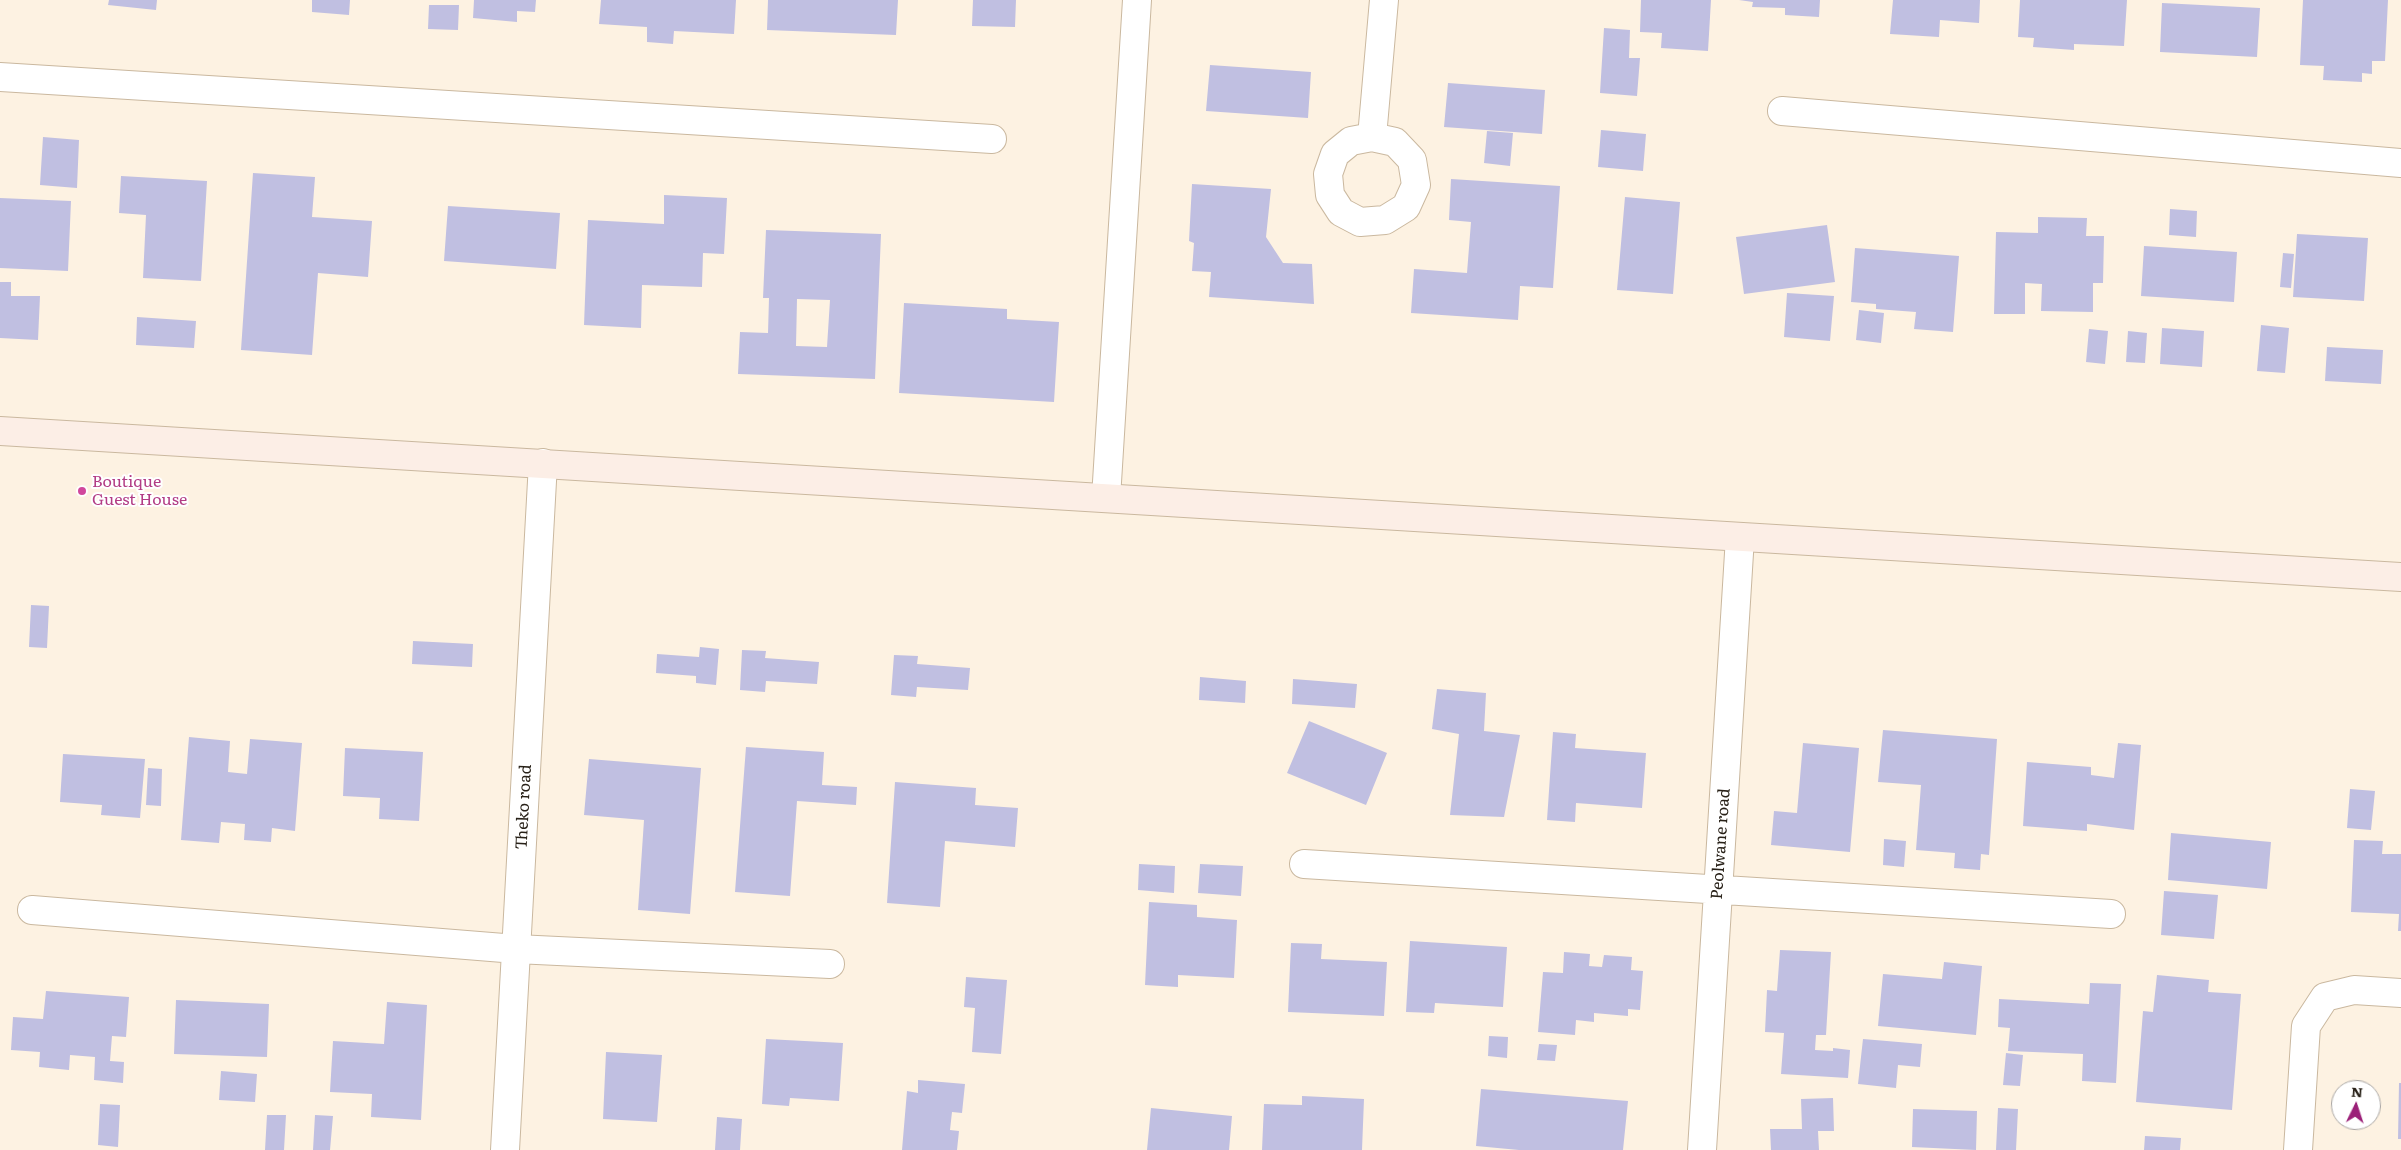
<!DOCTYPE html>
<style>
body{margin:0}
#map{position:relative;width:2401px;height:1150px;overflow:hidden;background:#fdf2e2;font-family:Literata,serif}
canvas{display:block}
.north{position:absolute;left:2331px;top:1080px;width:50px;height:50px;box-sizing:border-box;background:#fff;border:1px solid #a9a6a3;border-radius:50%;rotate:4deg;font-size:14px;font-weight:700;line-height:20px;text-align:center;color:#282118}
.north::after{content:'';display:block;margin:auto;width:18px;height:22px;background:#9b2078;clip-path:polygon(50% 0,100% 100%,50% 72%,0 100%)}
</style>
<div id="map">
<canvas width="2401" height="1150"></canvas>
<div class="north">N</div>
</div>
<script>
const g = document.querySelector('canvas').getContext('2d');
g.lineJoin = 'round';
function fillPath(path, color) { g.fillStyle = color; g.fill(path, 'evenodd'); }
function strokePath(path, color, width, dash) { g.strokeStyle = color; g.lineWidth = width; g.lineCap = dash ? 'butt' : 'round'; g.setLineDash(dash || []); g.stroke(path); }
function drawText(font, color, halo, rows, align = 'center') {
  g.font = font + ' Literata,serif'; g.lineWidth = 4; g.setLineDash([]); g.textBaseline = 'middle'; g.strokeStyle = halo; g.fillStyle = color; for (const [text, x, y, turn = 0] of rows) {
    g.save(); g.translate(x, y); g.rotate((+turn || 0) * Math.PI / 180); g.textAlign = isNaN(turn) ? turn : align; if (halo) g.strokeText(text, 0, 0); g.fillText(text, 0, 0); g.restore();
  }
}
const building = new Path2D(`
 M 109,0 L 157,0 L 156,10 L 108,5 Z
 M 312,0 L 350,0 L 349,15 L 312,12 Z
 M 474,0 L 536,0 L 535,12 L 517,11 L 517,22 L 473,18 Z
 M 601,0 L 736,0 L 734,34 L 674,31 L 673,44 L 647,42 L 647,27 L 599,24 Z
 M 768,0 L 898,0 L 896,35 L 767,30 Z
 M 973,0 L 1016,0 L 1015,27 L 972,26 Z
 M 1641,0 L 1711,0 L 1708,51 L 1661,48 L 1662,33 L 1640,32 Z
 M 1739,0 L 1820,0 L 1819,17 L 1785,15 L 1785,8 L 1752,7 L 1753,2 Z
 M 1893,0 L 1980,0 L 1979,23 L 1940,20 L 1939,37 L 1890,34 Z
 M 2020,0 L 2127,0 L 2124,46 L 2074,44 L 2074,50 L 2033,47 L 2034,38 L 2018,37 Z
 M 2303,0 L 2388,0 L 2385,61 L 2372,61 L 2372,74 L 2362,73 L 2362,82 L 2323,80 L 2324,66 L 2300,65 Z
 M 2162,3 L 2260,8 L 2257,57 L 2160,52 Z
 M 429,5 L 459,5 L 458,30 L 428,29 Z
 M 1604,28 L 1630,30 L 1629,58 L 1640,58 L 1637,96 L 1600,93 Z
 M 1210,65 L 1311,72 L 1308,118 L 1206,111 Z
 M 1448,83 L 1545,90 L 1542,134 L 1444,127 Z
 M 1601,130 L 1646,134 L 1643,171 L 1598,167 Z
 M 1487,131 L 1513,133 L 1510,166 L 1484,163 Z
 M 43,137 L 79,140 L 77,188 L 40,185 Z
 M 253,173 L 315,177 L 312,217 L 372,221 L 368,277 L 318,273 L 312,355 L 241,350 Z
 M 121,176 L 207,181 L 201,281 L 143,278 L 146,215 L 119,213 Z
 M 1451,179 L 1560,186 L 1553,288 L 1520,286 L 1518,320 L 1411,313 L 1414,269 L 1467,273 L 1471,222 L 1449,220 Z
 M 1192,184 L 1271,189 L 1266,237 L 1283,263 L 1312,264 L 1314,304 L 1209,297 L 1211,272 L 1192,271 L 1194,243 L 1189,241 Z
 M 664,195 L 727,198 L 724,254 L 703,253 L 702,287 L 642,285 L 641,328 L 584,325 L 588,220 L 664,224 Z
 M 1625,197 L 1680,202 L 1673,294 L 1617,290 Z
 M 0,198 L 71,201 L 68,271 L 0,268 Z
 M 448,206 L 560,213 L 556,269 L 444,261 Z
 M 2170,209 L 2197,211 L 2196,237 L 2169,235 Z
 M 2038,217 L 2087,218 L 2086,236 L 2104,236 L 2103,283 L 2093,283 L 2093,312 L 2041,311 L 2042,284 L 2025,283 L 2025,314 L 1994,314 L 1996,232 L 2038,233 Z
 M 1827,225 L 1835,282 L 1744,294 L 1736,237 Z
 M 766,230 L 881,234 L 875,379 L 738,374 L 740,332 L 768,333 L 769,298 L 763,298 ZM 797,299 L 830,300 L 827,347 L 796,346 Z
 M 2297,234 L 2368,238 L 2364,301 L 2293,297 Z
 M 2144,246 L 2237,252 L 2234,302 L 2141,296 Z
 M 1855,248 L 1959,256 L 1953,332 L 1914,329 L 1916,312 L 1876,309 L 1876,304 L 1851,302 Z
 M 2283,253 L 2294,254 L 2291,288 L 2280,287 Z
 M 0,282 L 11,282 L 11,296 L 40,296 L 38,340 L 0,338 Z
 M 1787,293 L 1834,296 L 1830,341 L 1784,337 Z
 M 904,303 L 1007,309 L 1007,319 L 1059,322 L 1054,402 L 899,393 Z
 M 1859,310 L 1884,313 L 1881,343 L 1856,340 Z
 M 137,317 L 196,321 L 194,348 L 136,345 Z
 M 2261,325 L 2289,328 L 2285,373 L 2257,371 Z
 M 2162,328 L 2204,331 L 2202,367 L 2160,364 Z
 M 2089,329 L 2108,331 L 2105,364 L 2086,362 Z
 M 2128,331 L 2147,333 L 2145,363 L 2126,362 Z
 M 2327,347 L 2383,350 L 2381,384 L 2325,381 Z
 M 31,605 L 49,606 L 47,648 L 29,647 Z
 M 413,641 L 473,644 L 472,667 L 412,664 Z
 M 700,647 L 719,649 L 716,685 L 696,683 L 696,676 L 656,673 L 657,654 L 699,657 Z
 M 742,650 L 766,651 L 765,658 L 819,662 L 817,684 L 766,681 L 765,692 L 740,690 Z
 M 894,655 L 918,656 L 917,664 L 970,668 L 968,690 L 917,687 L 916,697 L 891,695 Z
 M 1200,677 L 1246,681 L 1245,703 L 1199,700 Z
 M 1293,679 L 1357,684 L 1355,708 L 1292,704 Z
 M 1437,689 L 1486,693 L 1484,731 L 1520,735 L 1504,817 L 1450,815 L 1459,734 L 1432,729 Z
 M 1309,721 L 1387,753 L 1366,805 L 1287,773 Z
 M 1883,730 L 1997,739 L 1989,855 L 1981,854 L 1980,870 L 1954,868 L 1955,853 L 1916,850 L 1921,785 L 1878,782 Z
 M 1553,732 L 1576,734 L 1575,748 L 1646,753 L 1642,808 L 1576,803 L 1575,822 L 1547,820 Z
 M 189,737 L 230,741 L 228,772 L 247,774 L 250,739 L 302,743 L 295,831 L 272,828 L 271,842 L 244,840 L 245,824 L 221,822 L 219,843 L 181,840 Z
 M 1803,743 L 1859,748 L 1850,852 L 1771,845 L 1774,811 L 1797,813 Z
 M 2118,743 L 2141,745 L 2134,830 L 2087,824 L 2087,831 L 2023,826 L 2027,762 L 2091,767 L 2091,775 L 2114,778 Z
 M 746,747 L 824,752 L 822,785 L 857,787 L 856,805 L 797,801 L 790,896 L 735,892 Z
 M 345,748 L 423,752 L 419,821 L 379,819 L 380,798 L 343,796 Z
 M 63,754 L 145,759 L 140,818 L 101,815 L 102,805 L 60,802 Z
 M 589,759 L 701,768 L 690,914 L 638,910 L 644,820 L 584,815 Z
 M 148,768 L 162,769 L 161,806 L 146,805 Z
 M 895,782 L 976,788 L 975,805 L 1018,808 L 1015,847 L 945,841 L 940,907 L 887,903 Z
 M 2350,789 L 2375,791 L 2371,830 L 2347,828 Z
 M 2171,833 L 2271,842 L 2267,889 L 2168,880 Z
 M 1884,839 L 1906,841 L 1904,867 L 1883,865 Z
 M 2354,840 L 2383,841 L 2382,854 L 2401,854 L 2401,931 L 2398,931 L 2399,914 L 2351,912 Z
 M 1139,864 L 1175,866 L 1174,893 L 1138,890 Z
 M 1200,864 L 1243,866 L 1241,896 L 1198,893 Z
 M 2164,891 L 2218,895 L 2214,939 L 2161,935 Z
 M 1149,902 L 1197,905 L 1197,917 L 1237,920 L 1234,978 L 1178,975 L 1178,987 L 1145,985 Z
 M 1410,941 L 1507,947 L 1503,1007 L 1435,1003 L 1434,1013 L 1406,1012 Z
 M 1291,943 L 1322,944 L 1321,959 L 1387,962 L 1384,1016 L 1288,1012 Z
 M 1780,950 L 1831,952 L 1826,1035 L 1816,1035 L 1815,1050 L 1833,1051 L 1833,1048 L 1850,1050 L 1848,1078 L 1781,1074 L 1784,1033 L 1765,1032 L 1767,990 L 1777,991 Z
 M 1564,952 L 1590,954 L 1589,966 L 1602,967 L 1604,955 L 1632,957 L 1631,970 L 1643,971 L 1640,1010 L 1628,1009 L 1628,1016 L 1594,1013 L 1594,1022 L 1576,1020 L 1575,1035 L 1538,1032 L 1543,972 L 1563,973 Z
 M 1944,962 L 1982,966 L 1976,1035 L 1878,1026 L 1883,974 L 1942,979 Z
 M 2157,975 L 2209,980 L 2208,992 L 2241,994 L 2232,1110 L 2136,1102 L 2143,1011 L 2153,1012 Z
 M 966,977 L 1007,980 L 1001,1054 L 972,1052 L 975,1008 L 964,1007 Z
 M 2090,983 L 2121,984 L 2116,1083 L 2082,1081 L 2083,1054 L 2008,1051 L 2010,1028 L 1998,1027 L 1999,999 L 2089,1004 Z
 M 46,991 L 129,997 L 126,1037 L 112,1036 L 110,1061 L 124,1062 L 123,1083 L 94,1080 L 95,1057 L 70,1055 L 69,1070 L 39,1067 L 40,1052 L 11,1050 L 13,1017 L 43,1019 Z
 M 176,1000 L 269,1004 L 267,1057 L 174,1054 Z
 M 387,1002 L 427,1005 L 421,1120 L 371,1117 L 372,1094 L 330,1092 L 333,1041 L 384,1044 Z
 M 1489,1036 L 1508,1037 L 1507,1058 L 1488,1056 Z
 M 766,1039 L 843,1043 L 839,1101 L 790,1098 L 789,1106 L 762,1104 Z
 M 1863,1039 L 1922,1044 L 1920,1067 L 1898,1065 L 1896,1088 L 1858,1084 Z
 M 1539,1044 L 1557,1045 L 1555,1061 L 1537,1060 Z
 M 606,1052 L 662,1055 L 657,1122 L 603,1119 Z
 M 2006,1053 L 2023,1055 L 2020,1086 L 2003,1085 Z
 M 221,1071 L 257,1074 L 255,1102 L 219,1100 Z
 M 918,1080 L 965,1084 L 962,1113 L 952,1112 L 950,1130 L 959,1131 L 957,1150 L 902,1150 L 907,1091 L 918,1093 Z
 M 2399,1083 L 2401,1083 L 2401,1139 L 2398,1139 Z
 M 1481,1089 L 1628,1101 L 1623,1150 L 1519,1150 L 1476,1146 Z
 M 1302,1096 L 1364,1099 L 1362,1150 L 1262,1150 L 1264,1104 L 1302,1105 Z
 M 1833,1098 L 1834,1131 L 1818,1131 L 1819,1150 L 1771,1150 L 1770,1129 L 1802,1129 L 1801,1099 Z
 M 100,1104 L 120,1105 L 118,1147 L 98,1145 Z
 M 1151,1108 L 1232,1116 L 1229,1150 L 1147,1150 Z
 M 1998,1108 L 2018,1109 L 2016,1150 L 1996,1150 Z
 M 1913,1109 L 1977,1111 L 1976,1150 L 1912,1147 Z
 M 267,1115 L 286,1115 L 284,1150 L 265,1150 Z
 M 315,1115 L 333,1116 L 330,1150 L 313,1150 Z
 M 717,1117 L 742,1119 L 740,1150 L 715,1150 Z
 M 2145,1136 L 2181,1138 L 2180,1150 L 2144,1150 Z`);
const street = new Path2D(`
 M 0,77 L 992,139
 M 1782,111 L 2401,163
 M 1372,137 L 1395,142 L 1412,160 L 1416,185 L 1406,207 L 1385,220 L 1360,222 L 1341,212 L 1330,195 L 1328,174 L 1335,154 L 1351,141 Z
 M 1372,137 L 1384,0
 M 1106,498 L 1137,0
 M 1304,864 L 2111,914
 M 32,910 L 516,949 L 830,964
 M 505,1150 L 543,463
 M 1702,1150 L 1740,537
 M 2298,1150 L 2306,1026 L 2325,997 L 2354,990 L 2401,993`);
const secondary = new Path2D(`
 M 0,431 L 2401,577`);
const markers = [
 [82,491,5,"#d1479c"]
];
const hotelNames = [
 ["Boutique",92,482],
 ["Guest House",92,500]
];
const streetNames = [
 ["Theko road",524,807,-87],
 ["Peolwane road",1721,844,-86]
];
fillPath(building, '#c0bfe1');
strokePath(street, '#cab89f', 30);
strokePath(secondary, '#cab89f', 30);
strokePath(street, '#fff', 28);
strokePath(secondary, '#fceee6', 28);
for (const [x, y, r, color] of markers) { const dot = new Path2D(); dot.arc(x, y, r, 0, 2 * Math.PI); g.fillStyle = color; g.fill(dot); strokePath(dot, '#fff', 2); }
drawText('16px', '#b23c85', '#fff', hotelNames, 'left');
drawText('16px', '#282118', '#fff', streetNames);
</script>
